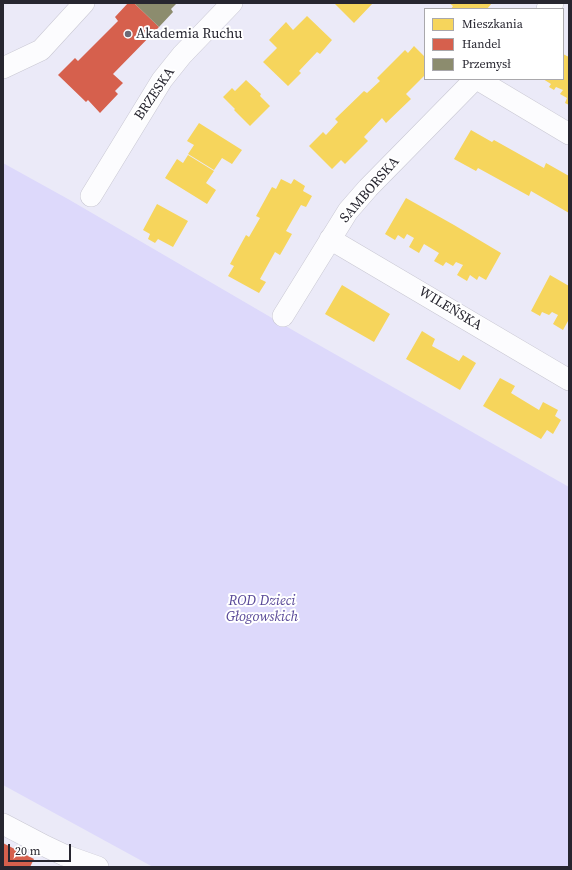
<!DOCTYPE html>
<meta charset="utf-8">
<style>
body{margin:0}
#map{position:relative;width:572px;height:870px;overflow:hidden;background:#ebeaf8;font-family:"Source Serif 4",serif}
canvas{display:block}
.frame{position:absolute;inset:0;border:4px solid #272630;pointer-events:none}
.legend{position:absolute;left:424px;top:8px;width:140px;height:72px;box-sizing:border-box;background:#fff;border:1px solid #a9a8ac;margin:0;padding:5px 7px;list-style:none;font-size:12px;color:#272630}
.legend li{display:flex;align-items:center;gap:8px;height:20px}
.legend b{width:20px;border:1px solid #a9a8ac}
.scale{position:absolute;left:8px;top:844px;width:63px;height:18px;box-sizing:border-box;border:2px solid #272630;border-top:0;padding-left:5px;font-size:12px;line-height:14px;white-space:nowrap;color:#272630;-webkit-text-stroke:3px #fff;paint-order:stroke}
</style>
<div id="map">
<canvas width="572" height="870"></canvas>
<div class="frame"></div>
<ul class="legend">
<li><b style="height:11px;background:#f6d55c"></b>Mieszkania</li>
<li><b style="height:11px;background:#d6604d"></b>Handel</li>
<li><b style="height:11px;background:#8c8c6e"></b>Przemysł</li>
</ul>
<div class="scale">20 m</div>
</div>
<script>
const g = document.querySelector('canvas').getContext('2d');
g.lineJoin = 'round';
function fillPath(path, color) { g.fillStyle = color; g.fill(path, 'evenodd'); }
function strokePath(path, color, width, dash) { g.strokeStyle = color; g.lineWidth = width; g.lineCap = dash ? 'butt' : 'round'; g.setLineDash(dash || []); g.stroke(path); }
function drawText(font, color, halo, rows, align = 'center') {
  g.font = font + ' "Source Serif 4",serif'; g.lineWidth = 4; g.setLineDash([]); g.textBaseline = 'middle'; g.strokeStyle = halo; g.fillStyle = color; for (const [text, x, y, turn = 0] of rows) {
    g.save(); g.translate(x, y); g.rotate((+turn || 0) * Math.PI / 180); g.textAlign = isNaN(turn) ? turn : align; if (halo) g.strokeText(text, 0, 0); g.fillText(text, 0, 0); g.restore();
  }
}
const green = new Path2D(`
 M 3,163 L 68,199 L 296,332 L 569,487 L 569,867 L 153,867 L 3,785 Z`);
const homes = new Path2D(`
 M 334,3 L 373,3 L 354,23 Z
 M 449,3 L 492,3 L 487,9 L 451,9 L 453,6 Z
 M 307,16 L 332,40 L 320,54 L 317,52 L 299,71 L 301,73 L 288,86 L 263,62 L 277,48 L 269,40 L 286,22 L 293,30 Z
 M 414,46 L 425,57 L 425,75 L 406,94 L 411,99 L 386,123 L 382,118 L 364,137 L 368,141 L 345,164 L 341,160 L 332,169 L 309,146 L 323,132 L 326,135 L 338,122 L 335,119 L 364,91 L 367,93 L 380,81 L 377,78 L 405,50 L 408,53 Z
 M 563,54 L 569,57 L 569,105 L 565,103 L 567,98 L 560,94 L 563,90 L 556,87 L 554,90 L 549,87 L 551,84 L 543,79 L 563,79 Z
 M 246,80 L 261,94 L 260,96 L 270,106 L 250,126 L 234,110 L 235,109 L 223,97 L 232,88 L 235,91 Z
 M 199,123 L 242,150 L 232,164 L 222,158 L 214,170 L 188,154 L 194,145 L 187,141 Z
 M 471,130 L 492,142 L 494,140 L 544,168 L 546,163 L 569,176 L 569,213 L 531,191 L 529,196 L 478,168 L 476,171 L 454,159 Z
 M 188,155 L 214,171 L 206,183 L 216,190 L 207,204 L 165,178 L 177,159 L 183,163 Z
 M 281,179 L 291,184 L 294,179 L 305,186 L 303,191 L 312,196 L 306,207 L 301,205 L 286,231 L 292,234 L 280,255 L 275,252 L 260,279 L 266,282 L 259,293 L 228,276 L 234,266 L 230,264 L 246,235 L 249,237 L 260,218 L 256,216 L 272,187 L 276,189 Z
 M 406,198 L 454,225 L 501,253 L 486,280 L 479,276 L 477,280 L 470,275 L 467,281 L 457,275 L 463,265 L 456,262 L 453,266 L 446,262 L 443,266 L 434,261 L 439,253 L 424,244 L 419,253 L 409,247 L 414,238 L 407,234 L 404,239 L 398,235 L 395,240 L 385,234 Z
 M 157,204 L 188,221 L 173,247 L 158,239 L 155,243 L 148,239 L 150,234 L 143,230 Z
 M 550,275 L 569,286 L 569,321 L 568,321 L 563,330 L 553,324 L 558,315 L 552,312 L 549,315 L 542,312 L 540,316 L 531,311 Z
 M 342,285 L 390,314 L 374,342 L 325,314 Z
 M 422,331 L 435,339 L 432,346 L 459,361 L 463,355 L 476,363 L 460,390 L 406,359 Z
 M 500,378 L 515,386 L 511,393 L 539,410 L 543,402 L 558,410 L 555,416 L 561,420 L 553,434 L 547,430 L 541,439 L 483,406 Z`);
const shops = new Path2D(`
 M 128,3 L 134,3 L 159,27 L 113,74 L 123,83 L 115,91 L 118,94 L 100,113 L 88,100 L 86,102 L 58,75 L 75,58 L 78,61 L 118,21 L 115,17 Z
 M 3,843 L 34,859 L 30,867 L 3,867 Z`);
const industry = new Path2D(`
 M 134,3 L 177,3 L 171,9 L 173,12 L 159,27 Z`);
const minor = new Path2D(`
 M 547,9 L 553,3
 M 3,68 L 41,50 L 84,3
 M 477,79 L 569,134
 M 91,196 L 162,80 L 182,55 L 232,3
 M 330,239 L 569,380
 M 283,316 L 348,211 L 368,188 L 475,79
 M 3,824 L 45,846 L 64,855 L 98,867`);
const markers = [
 [128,34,4,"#6c6b76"]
];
const poiNames = [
 ["Akademia Ruchu",136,34]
];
const streetNames = [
 ["BRZESKA",155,94,-56],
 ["SAMBORSKA",370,190,-49],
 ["WILEŃSKA",450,309,31]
];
const parkNames = [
 ["ROD Dzieci",262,601],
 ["Głogowskich",262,617]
];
fillPath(green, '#ddd9fb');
fillPath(homes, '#f6d55c');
fillPath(shops, '#d6604d');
fillPath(industry, '#8c8c6e');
strokePath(minor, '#c8c7d2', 22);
strokePath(minor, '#fcfcfe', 21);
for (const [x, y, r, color] of markers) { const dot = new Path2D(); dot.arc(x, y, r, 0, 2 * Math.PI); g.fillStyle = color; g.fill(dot); strokePath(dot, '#fff', 1.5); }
drawText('14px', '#272630', '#fff', poiNames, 'left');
drawText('14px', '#272630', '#fff', streetNames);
drawText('italic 14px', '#574797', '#fff', parkNames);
</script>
